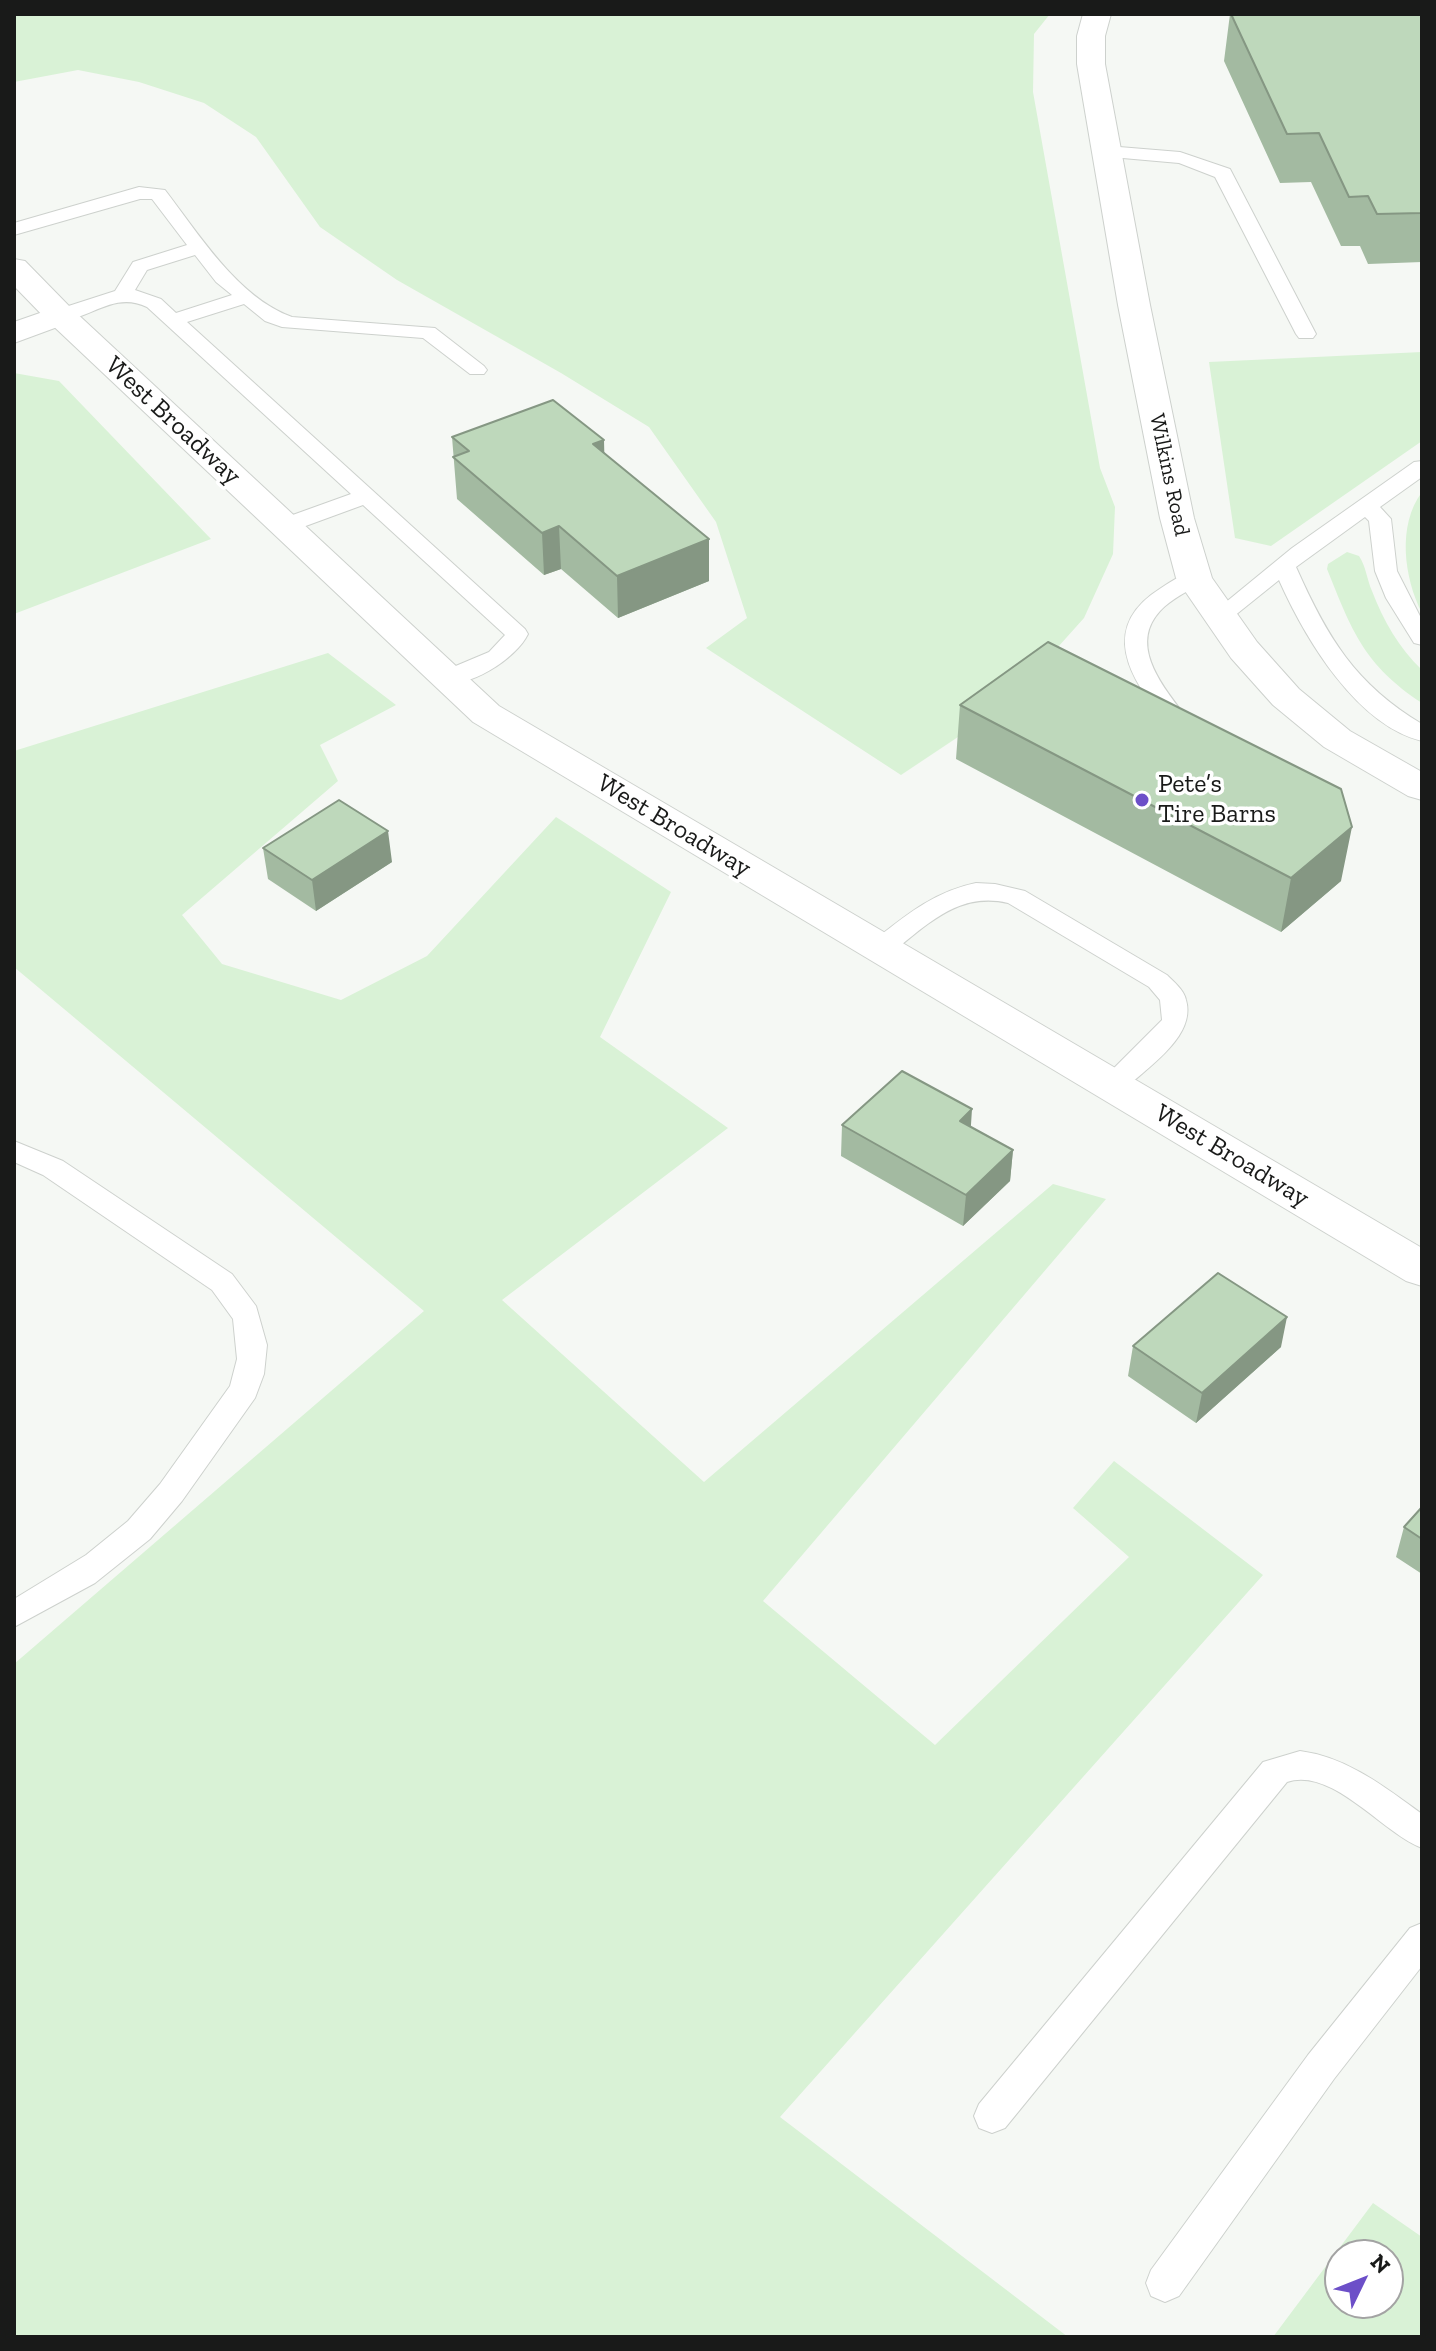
<!DOCTYPE html>
<meta charset="utf-8">
<style>
body{margin:0}
#map{position:relative;width:1436px;height:2351px;overflow:hidden;background:#f5f8f4;font-family:"Zilla Slab",serif}
canvas{display:block}
.frame{position:absolute;inset:0;border:16px solid #191a19;pointer-events:none}
.north{position:absolute;left:1324px;top:2239px;width:80px;height:80px;box-sizing:border-box;background:#fff;border:2px solid #a3a3a3;border-radius:50%;rotate:47deg;font-size:22px;font-weight:700;line-height:32px;text-align:center;color:#191a19}
.north::after{content:'';display:block;margin:auto;width:28px;height:36px;background:#6c4fc8;clip-path:polygon(50% 0,100% 100%,50% 72%,0 100%)}
</style>
<div id="map">
<canvas width="1436" height="2351"></canvas>
<div class="frame"></div>
<div class="north">N</div>
</div>
<script>
const g = document.querySelector('canvas').getContext('2d');
g.lineJoin = 'round';
function fillPath(path, color) { g.fillStyle = color; g.fill(path, 'evenodd'); }
function strokePath(path, color, width, dash) { g.strokeStyle = color; g.lineWidth = width; g.lineCap = dash ? 'butt' : 'round'; g.setLineDash(dash || []); g.stroke(path); }
function drawText(font, color, halo, rows, align = 'center') {
  g.font = font + ' "Zilla Slab",serif'; g.lineWidth = 7; g.setLineDash([]); g.textBaseline = 'middle'; g.strokeStyle = halo; g.fillStyle = color; for (const [text, x, y, turn = 0] of rows) {
    g.save(); g.translate(x, y); g.rotate((+turn || 0) * Math.PI / 180); g.textAlign = isNaN(turn) ? turn : align; if (halo) g.strokeText(text, 0, 0); g.fillText(text, 0, 0); g.restore();
  }
}
const green = new Path2D(`
 M 14,14 L 1050,14 L 1034,34 L 1033,92 L 1100,468 L 1115,507 L 1113,554 L 1084,618 L 1006,705 L 901,775 L 706,648 L 747,618 L 716,522 L 649,427 L 561,373 L 397,280 L 320,227 L 256,137 L 204,103 L 139,82 L 78,70 L 14,82 Z
 M 1422,352 L 1422,441 L 1271,546 L 1235,538 L 1209,362 Z
 M 14,373 L 59,381 L 211,539 L 14,614 Z
 M 1422,492 L 1422,613 C 1404,578 1397,525 1422,492 Z
 M 1347,552 L 1359,556 C 1366,566 1367,580 1372,591 C 1383,620 1399,648 1422,670 L 1422,703 C 1364,665 1352,631 1327,569 L 1328,564 Z
 M 328,653 L 396,705 L 320,745 L 338,781 L 182,915 L 222,964 L 341,1000 L 427,956 L 556,817 L 671,892 L 600,1037 L 728,1128 L 502,1300 L 704,1482 L 1053,1184 L 1106,1199 L 763,1601 L 935,1745 L 1129,1557 L 1073,1508 L 1114,1461 L 1263,1575 L 780,2117 L 1068,2337 L 14,2337 L 14,1664 L 424,1311 L 14,967 L 14,751 Z
 M 1373,2203 L 1422,2237 L 1422,2337 L 1273,2337 ZM 1388,2255 L 1388,2303 L 1340,2303 L 1340,2255 Z`);
const lane = new Path2D(`
 M 1107,146 L 1180,152 L 1230,169 L 1316,334 L 1313,338 L 1299,338 L 1296,334 L 1215,177 L 1179,163 L 1100,156 L 1098,152 L 1100,148 Z
 M 139,187 L 165,190 C 198,233 238,298 292,317 L 435,328 L 484,366 L 487,370 L 484,374 L 470,374 L 423,338 L 282,327 L 265,321 L 244,304 L 187,322 L 525,629 L 528,634 C 516,659 467,690 439,683 L 435,678 L 439,673 L 489,652 L 505,635 L 363,505 L 292,531 L 276,531 L 273,526 L 276,521 L 351,494 L 147,307 C 110,289 84,327 53,319 L 50,315 L 53,311 L 115,291 L 133,262 L 187,245 L 152,199 L 140,199 L 14,235 L 14,223 ZM 195,255 L 216,282 L 232,295 L 176,313 L 161,299 L 135,290 L 147,270 Z
 M 1422,461 L 1422,477 L 1380,507 L 1391,519 L 1397,571 L 1422,620 L 1422,645 L 1414,643 L 1386,598 L 1375,571 L 1369,521 L 1365,517 L 1296,567 C 1327,637 1355,684 1422,724 L 1422,741 C 1356,725 1305,638 1279,580 L 1228,621 L 1212,621 L 1209,616 L 1292,548 L 1414,462 Z
 M 1194,571 L 1202,573 L 1205,578 L 1202,583 C 1188,591 1171,599 1160,611 C 1124,650 1173,697 1194,728 L 1190,733 L 1174,733 C 1142,693 1095,638 1151,595 C 1164,586 1179,575 1194,571 Z
 M 976,883 L 995,884 L 1025,891 L 1167,975 C 1174,982 1184,990 1186,1000 C 1197,1037 1145,1069 1121,1092 L 1111,1094 L 1101,1092 L 1097,1085 L 1162,1020 L 1160,1000 L 1149,987 L 1008,903 C 958,891 926,926 890,954 L 881,957 L 872,954 L 868,948 L 872,942 C 905,916 933,892 976,883 Z
 M 14,1141 L 63,1161 L 232,1274 L 256,1306 L 267,1345 L 264,1374 L 255,1398 L 182,1501 L 150,1539 L 95,1583 L 14,1627 L 14,1599 L 86,1555 L 128,1521 L 160,1484 L 230,1386 L 237,1359 L 233,1319 L 212,1290 L 43,1175 L 14,1162 Z
 M 1300,1751 C 1347,1757 1385,1787 1422,1814 L 1422,1848 C 1382,1833 1333,1767 1287,1782 L 1005,2128 L 992,2133 L 979,2128 L 974,2116 L 979,2104 L 1263,1762 Z
 M 1422,1923 L 1422,1966 L 1334,2079 L 1179,2296 L 1165,2302 L 1151,2296 L 1146,2283 L 1151,2270 L 1308,2055 L 1410,1928 Z`);
const street = new Path2D(`
 M 1083,14 L 1111,14 L 1105,36 L 1105,64 L 1150,305 L 1194,518 L 1212,578 L 1257,642 L 1299,689 L 1350,731 L 1422,772 L 1422,800 L 1408,796 L 1324,747 L 1273,705 L 1231,658 L 1176,578 L 1160,518 L 1118,305 L 1077,64 L 1077,36 Z
 M 60,306 L 71,308 L 76,315 L 71,322 L 14,343 L 14,322 Z`);
const secondary = new Path2D(`
 M 14,259 L 25,261 L 71,308 L 499,706 L 1422,1248 L 1422,1286 L 1406,1281 L 473,722 L 49,322 L 14,286 Z`);
const wall = new Path2D(`
 M 1230,14 L 1422,14 L 1422,262 L 1368,264 L 1360,246 L 1341,246 L 1311,182 L 1280,183 L 1224,61 Z
 M 452,437 L 604,440 L 604,453 L 709,581 L 618,618 L 561,569 L 544,575 L 457,499 Z
 M 960,705 L 1341,881 L 1281,932 L 956,759 Z
 M 263,848 L 392,862 L 316,911 L 268,879 Z
 M 842,1125 L 971,1127 L 1013,1150 L 1010,1181 L 963,1226 L 841,1156 Z
 M 1133,1346 L 1281,1347 L 1196,1423 L 1128,1376 Z
 M 1422,1507 L 1422,1574 L 1396,1557 L 1404,1527 Z`);
const shadedWall = new Path2D(`
 M 604,440 L 605,482 L 593,444 Z
 M 559,526 L 561,569 L 544,575 L 542,533 Z
 M 709,539 L 709,581 L 618,618 L 617,576 Z
 M 1352,827 L 1341,881 L 1281,932 L 1291,878 Z
 M 388,831 L 392,862 L 316,911 L 312,880 Z
 M 972,1109 L 970,1140 L 960,1121 Z
 M 1013,1150 L 1010,1181 L 963,1226 L 966,1195 Z
 M 1287,1317 L 1281,1347 L 1196,1423 L 1202,1393 Z`);
const building = new Path2D(`
 M 1231,14 L 1422,14 L 1422,213 L 1377,214 L 1368,196 L 1349,197 L 1319,133 L 1287,134 Z
 M 553,400 L 604,440 L 593,444 L 709,539 L 617,576 L 559,526 L 542,533 L 453,457 L 469,451 L 452,437 Z
 M 1048,642 L 1341,789 L 1352,827 L 1291,878 L 960,705 Z
 M 339,800 L 388,831 L 312,880 L 263,848 Z
 M 902,1071 L 972,1109 L 960,1121 L 1013,1150 L 966,1195 L 842,1125 Z
 M 1218,1273 L 1287,1317 L 1202,1393 L 1133,1346 Z
 M 1422,1507 L 1422,1539 L 1404,1527 Z`);
const markers = [
 [1142,800,8,"#6c4fc8"]
];
const farStreetnames = [
 ["Wilkins Road",1169,475,78]
];
const streetNames = [
 ["West Broadway",173,421,43],
 ["West Broadway",674,826,31],
 ["West Broadway",1232,1156,31]
];
const poiNames = [
 ["Pete’s",1158,785],
 ["Tire Barns",1158,815]
];
fillPath(green, '#d9f2d6');
strokePath(lane, '#cdd1cd', 2);
strokePath(street, '#cdd1cd', 2);
strokePath(secondary, '#cdd1cd', 2);
fillPath(lane, '#fff');
fillPath(street, '#fff');
fillPath(secondary, '#fff');
fillPath(wall, '#a3baa1');
fillPath(shadedWall, '#859783');
fillPath(building, '#bed8bb');
strokePath(building, '#859783', 2);
for (const [x, y, r, color] of markers) { const dot = new Path2D(); dot.arc(x, y, r, 0, 2 * Math.PI); g.fillStyle = color; g.fill(dot); strokePath(dot, '#fff', 3); }
drawText('22px', '#191a19', '#fff', farStreetnames);
drawText('26px', '#191a19', '#fff', streetNames);
drawText('26px', '#191a19', '#fff', poiNames, 'left');
</script>
